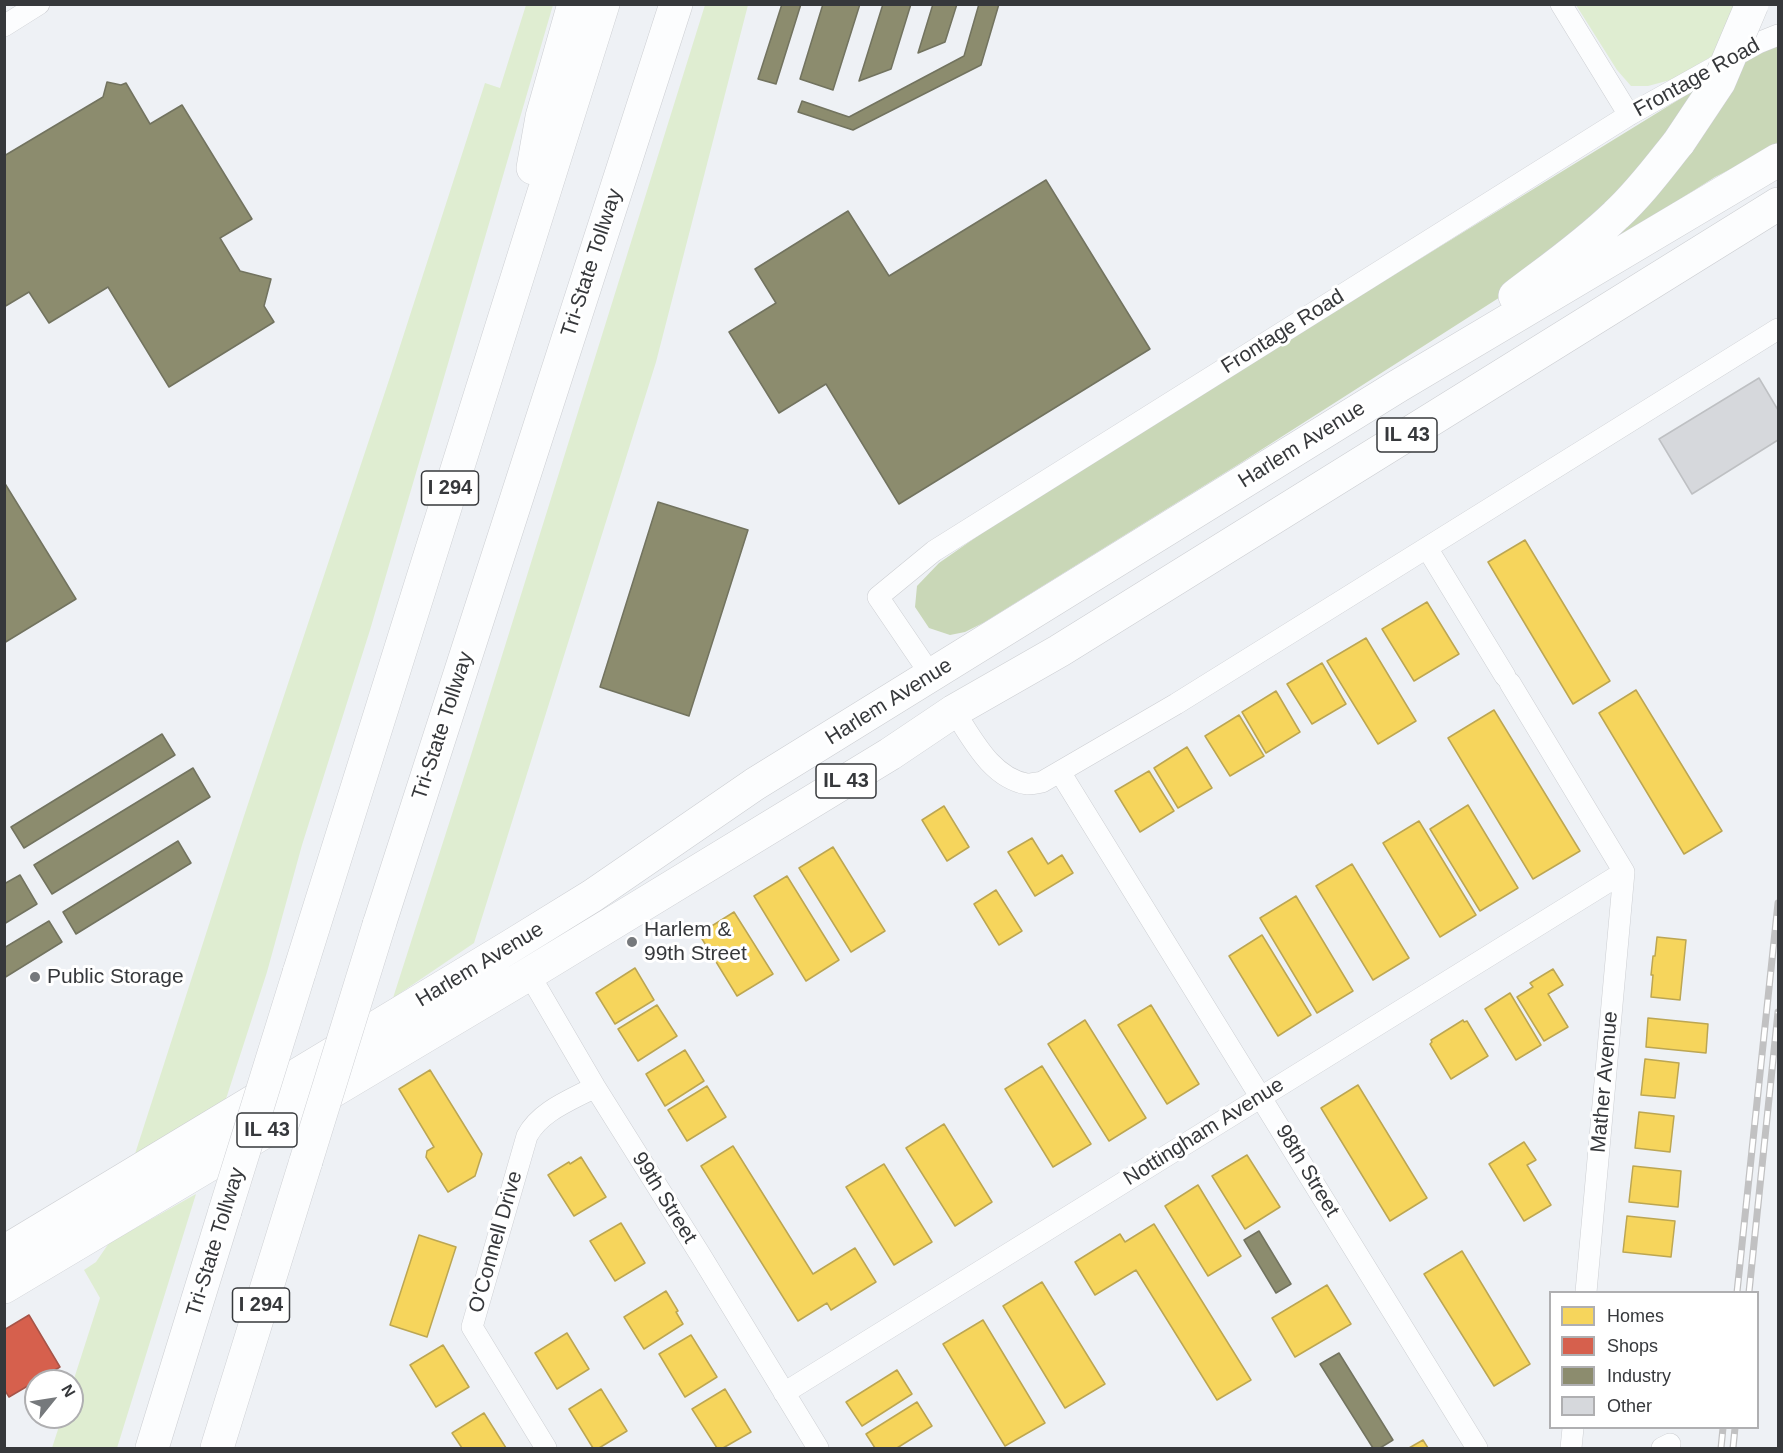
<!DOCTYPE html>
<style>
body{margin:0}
#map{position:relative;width:1783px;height:1453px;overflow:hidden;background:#eef1f5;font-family:Helvetica,sans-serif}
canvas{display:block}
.frame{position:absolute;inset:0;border:6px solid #36383b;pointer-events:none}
.legend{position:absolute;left:1549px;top:1291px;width:210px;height:138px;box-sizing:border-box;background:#fff;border:2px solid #afafb1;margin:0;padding:8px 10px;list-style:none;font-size:18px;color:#36383b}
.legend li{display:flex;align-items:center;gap:12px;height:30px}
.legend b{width:30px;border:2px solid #afafb1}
.north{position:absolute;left:24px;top:1369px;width:60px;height:60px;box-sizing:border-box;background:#fff;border:2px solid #afafb1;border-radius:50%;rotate:60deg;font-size:16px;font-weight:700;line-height:24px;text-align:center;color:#36383b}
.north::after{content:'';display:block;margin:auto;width:21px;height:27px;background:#76797c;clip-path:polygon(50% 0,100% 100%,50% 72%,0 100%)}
</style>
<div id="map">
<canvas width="1783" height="1453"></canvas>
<div class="frame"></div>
<ul class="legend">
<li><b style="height:16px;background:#f6d55c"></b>Homes</li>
<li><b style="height:16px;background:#d6604d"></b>Shops</li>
<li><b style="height:16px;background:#8c8c6e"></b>Industry</li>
<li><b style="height:16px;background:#d6d8dc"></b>Other</li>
</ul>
<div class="north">N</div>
</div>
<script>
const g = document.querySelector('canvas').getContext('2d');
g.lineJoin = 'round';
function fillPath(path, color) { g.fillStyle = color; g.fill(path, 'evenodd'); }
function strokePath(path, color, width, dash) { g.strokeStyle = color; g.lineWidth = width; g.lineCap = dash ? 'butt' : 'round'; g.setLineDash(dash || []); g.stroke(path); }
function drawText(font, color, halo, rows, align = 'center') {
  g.font = font + ' Helvetica,sans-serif'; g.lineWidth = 6; g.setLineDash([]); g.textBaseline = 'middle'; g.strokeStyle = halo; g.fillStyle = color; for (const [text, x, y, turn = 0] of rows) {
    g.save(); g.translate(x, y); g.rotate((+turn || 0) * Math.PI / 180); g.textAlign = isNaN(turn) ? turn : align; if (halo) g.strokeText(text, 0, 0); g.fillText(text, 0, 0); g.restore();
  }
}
const green = new Path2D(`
 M 526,5 L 553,5 L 370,630 L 302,845 L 267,972 L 225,1102 L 134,1157 L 244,816 L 391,374 L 485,83 L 500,88 Z
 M 705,5 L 748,5 L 656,362 L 474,943 L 393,998 L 471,755 Z
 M 1576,5 L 1746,5 L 1727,47 L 1674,79 L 1648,86 L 1631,86 L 1617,70 Z
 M 196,1194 L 117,1448 L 52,1448 L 62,1417 L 72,1417 L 72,1385 L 100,1298 L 84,1270 L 96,1262 L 109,1243 Z`);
const forest = new Path2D(`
 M 1778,44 L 1778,142 L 1753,158 L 1715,177 L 1616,240 L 1614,236 C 1641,206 1670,177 1695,145 C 1718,117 1735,86 1749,53 Z
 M 1709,81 L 1684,121 L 1544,269 L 1239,464 L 983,623 L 965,632 L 950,635 L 929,628 L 915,607 L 917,586 L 939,563 L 1038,494 Z`);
const homes = new Path2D(`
 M 1525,540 L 1610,681 L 1573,704 L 1488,562 Z
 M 1427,602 L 1459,654 L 1414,681 L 1382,629 Z
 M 1366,638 L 1416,721 L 1378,744 L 1327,661 Z
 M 1322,663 L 1346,704 L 1312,724 L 1287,684 Z
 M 1636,690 L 1722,831 L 1684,854 L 1599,713 Z
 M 1276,691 L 1300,732 L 1266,753 L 1242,712 Z
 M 1494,710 L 1580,851 L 1533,879 L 1448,738 Z
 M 1239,715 L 1264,756 L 1230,776 L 1205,736 Z
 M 1187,747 L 1212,788 L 1178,808 L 1154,768 Z
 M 1149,771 L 1174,811 L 1140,832 L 1115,791 Z
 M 1468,805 L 1518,888 L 1480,911 L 1430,829 Z
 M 944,806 L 969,847 L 947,861 L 922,820 Z
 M 1419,821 L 1476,915 L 1440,937 L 1383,843 Z
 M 1032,838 L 1048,864 L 1062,855 L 1073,873 L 1035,896 L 1008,852 Z
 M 833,847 L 885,931 L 851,952 L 799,868 Z
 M 1352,864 L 1409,958 L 1373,980 L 1316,886 Z
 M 787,876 L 839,960 L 806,981 L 754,896 Z
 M 996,890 L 1022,931 L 999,945 L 974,904 Z
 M 1296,896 L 1353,991 L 1317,1013 L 1260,918 Z
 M 734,912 L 773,974 L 737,996 L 699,934 Z
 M 1262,935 L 1311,1015 L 1278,1036 L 1229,956 Z
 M 1657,937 L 1686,940 L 1680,1000 L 1651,997 L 1653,975 L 1651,975 L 1653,956 L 1655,956 Z
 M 635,968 L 654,1000 L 615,1024 L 596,993 Z
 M 1553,969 L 1563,985 L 1548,994 L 1568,1027 L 1544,1041 L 1517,997 L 1533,987 L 1530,983 Z
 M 1510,993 L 1541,1045 L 1516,1060 L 1485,1009 Z
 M 657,1005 L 677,1036 L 638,1061 L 618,1029 Z
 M 1151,1005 L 1199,1084 L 1167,1104 L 1118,1025 Z
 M 1648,1018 L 1708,1024 L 1706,1053 L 1646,1047 Z
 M 1085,1020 L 1146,1118 L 1109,1141 L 1048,1044 Z
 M 1463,1020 L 1464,1022 L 1467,1021 L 1488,1056 L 1451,1079 L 1430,1044 L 1432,1042 L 1431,1040 Z
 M 685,1050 L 704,1081 L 665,1106 L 646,1074 Z
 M 1645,1059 L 1679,1063 L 1675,1098 L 1641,1095 Z
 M 1042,1066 L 1091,1144 L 1053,1167 L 1005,1089 Z
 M 430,1070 L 482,1154 L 475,1176 L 448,1192 L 426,1157 L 427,1151 L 434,1147 L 399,1089 Z
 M 1358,1085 L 1427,1198 L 1390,1221 L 1321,1108 Z
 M 707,1086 L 726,1117 L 687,1141 L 668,1110 Z
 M 1639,1112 L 1674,1116 L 1670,1152 L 1635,1148 Z
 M 944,1124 L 992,1202 L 955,1226 L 906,1148 Z
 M 1524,1142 L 1536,1160 L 1527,1165 L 1551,1205 L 1524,1221 L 1489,1164 Z
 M 733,1146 L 813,1274 L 855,1248 L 876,1282 L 831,1310 L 827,1303 L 798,1321 L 701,1166 Z
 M 1247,1155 L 1280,1207 L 1245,1229 L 1212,1176 Z
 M 581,1157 L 606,1197 L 574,1216 L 548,1175 L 569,1162 L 570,1164 Z
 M 884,1164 L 932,1242 L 894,1265 L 846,1187 Z
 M 1633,1166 L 1681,1171 L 1678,1207 L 1629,1202 Z
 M 1198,1185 L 1241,1256 L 1208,1276 L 1165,1206 Z
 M 1627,1216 L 1675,1221 L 1671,1257 L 1623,1252 Z
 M 621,1223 L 645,1263 L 615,1281 L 590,1241 Z
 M 1154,1224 L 1251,1380 L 1217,1400 L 1136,1270 L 1095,1295 L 1075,1262 L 1120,1234 L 1125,1242 Z
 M 419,1235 L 456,1247 L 427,1337 L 390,1325 Z
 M 1462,1251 L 1530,1364 L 1494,1386 L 1424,1274 Z
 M 1042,1282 L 1105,1384 L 1065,1408 L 1003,1306 Z
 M 1327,1285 L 1351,1324 L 1295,1357 L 1272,1318 Z
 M 666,1291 L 678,1311 L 676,1312 L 683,1324 L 644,1349 L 624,1317 Z
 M 983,1320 L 1045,1423 L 1005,1446 L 943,1344 Z
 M 567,1333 L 589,1369 L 557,1389 L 535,1353 Z
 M 691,1335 L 717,1377 L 685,1397 L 659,1354 Z
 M 443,1345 L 469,1387 L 436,1407 L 410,1365 Z
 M 897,1370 L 912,1394 L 862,1426 L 846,1402 Z
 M 601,1389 L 627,1431 L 599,1448 L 593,1448 L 569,1409 Z
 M 725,1389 L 751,1432 L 723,1448 L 717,1448 L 692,1409 Z
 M 917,1402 L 932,1426 L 897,1448 L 875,1448 L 866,1434 Z
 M 484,1413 L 506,1448 L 462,1448 L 452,1433 Z
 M 1423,1440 L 1428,1448 L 1409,1448 Z`);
const shops = new Path2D(`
 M 29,1315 L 60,1367 L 9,1397 L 4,1389 L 4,1330 Z`);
const industry = new Path2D(`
 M 782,4 L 801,4 L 776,84 L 758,79 Z
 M 823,4 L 860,4 L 833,90 L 800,79 Z
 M 883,4 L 911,4 L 891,69 L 859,81 Z
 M 933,4 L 957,4 L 945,42 L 918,53 Z
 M 979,4 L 999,4 L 981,65 L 853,130 L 798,112 L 802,101 L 849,117 L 964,56 Z
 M 107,82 L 121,85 L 126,83 L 150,124 L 182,105 L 252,219 L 220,238 L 240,271 L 271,279 L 264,306 L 274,322 L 169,387 L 108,287 L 49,323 L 29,292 L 4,307 L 4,156 L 103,97 Z
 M 1046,180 L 1150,349 L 899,504 L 826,384 L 779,413 L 729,332 L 776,303 L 755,269 L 848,211 L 889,276 Z
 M 4,482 L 76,599 L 4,643 Z
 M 658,502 L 748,530 L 689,716 L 600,687 Z
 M 162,734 L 175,755 L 24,848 L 11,827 Z
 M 193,768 L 210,797 L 52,894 L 34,865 Z
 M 178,841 L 191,863 L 76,934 L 63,912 Z
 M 20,875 L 37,904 L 4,924 L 4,884 Z
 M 49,921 L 62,942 L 4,978 L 4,948 Z
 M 1259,1231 L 1291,1284 L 1276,1293 L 1244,1240 Z
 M 1339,1353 L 1393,1440 L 1380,1448 L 1373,1448 L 1320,1364 Z`);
const building = new Path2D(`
 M 1759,378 L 1778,410 L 1778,440 L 1692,494 L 1659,439 Z`);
const minor = new Path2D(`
 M 1561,4 L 1629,115
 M 4,26 L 39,4
 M 1427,548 L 1505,676
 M 931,675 L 878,597 L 934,551 L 1629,115 L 1758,43 L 1778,35
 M 1510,683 L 1624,872
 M 954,711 C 972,738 991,778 1027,784 C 1032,784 1037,783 1042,782 L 1176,704 L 1778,329
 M 1060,772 L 1477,1448
 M 529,974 L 595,1087 L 701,1256 L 818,1448
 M 1586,1292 L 1624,872
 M 784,1393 L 1624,872
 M 546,1448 L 472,1327 L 527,1136 C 540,1111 571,1100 595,1087
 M 1571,1448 L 1573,1428
 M 1662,1448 L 1670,1444`);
const primary = new Path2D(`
 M 1515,296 C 1549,270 1585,245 1616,215 C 1640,193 1659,167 1679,142
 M 4,1252 L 511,946 L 592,896 L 755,784 L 1398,386 L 1778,160
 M 4,1287 L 529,974 L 890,754 L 954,711 L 1059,651 L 1778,204`);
const motorway = new Path2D(`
 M 533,168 L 542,117 L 574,4
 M 379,925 L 676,4
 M 299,973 L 603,4
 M 152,1448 L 225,1211
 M 217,1448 L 306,1161`);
const rail = new Path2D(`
 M 1737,1292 L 1778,903
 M 1749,1292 L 1778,1012
 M 1721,1448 L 1723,1428
 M 1733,1448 L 1735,1428`);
const primaryBridge = new Path2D(`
 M 1679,142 L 1719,82 L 1752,4`);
const motorwayBridge = new Path2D(`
 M 306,1161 L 379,925
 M 225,1211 L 299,973`);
const markers = [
 [632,942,6,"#76797c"],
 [35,977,6,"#76797c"]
];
const shields = [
 [1407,435,60],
 [450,488,57],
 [846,781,60],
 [267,1130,60],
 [261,1305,57]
];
const shieldNames = [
 ["IL 43",1407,435],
 ["I 294",450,488],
 ["IL 43",846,781],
 ["IL 43",267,1130],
 ["I 294",261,1305]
];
const streetNames = [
 ["Frontage Road",1697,78,-29],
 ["Tri-State Tollway",592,263,-72],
 ["Frontage Road",1283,332,-32],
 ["Harlem Avenue",1302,445,-32],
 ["Harlem Avenue",889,702,-32],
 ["Tri-State Tollway",443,726,-72],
 ["Harlem Avenue",480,965,-31],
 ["Mather Avenue",1605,1082,-85],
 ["Nottingham Avenue",1204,1132,-32],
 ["98th Street",1307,1171,59],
 ["99th Street",664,1198,58],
 ["Tri-State Tollway",216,1242,-73],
 ["O'Connell Drive",496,1242,-74]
];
const poiNames = [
 ["Harlem &",644,930],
 ["99th Street",644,954],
 ["Public Storage",47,977]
];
fillPath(green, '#dfedd1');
fillPath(forest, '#c9d7b7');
fillPath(homes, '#f6d55c');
strokePath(homes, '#bca652', 1.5);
fillPath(shops, '#d6604d');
strokePath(shops, '#a65448', 1.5);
fillPath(industry, '#8c8c6e');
strokePath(industry, '#72735f', 1.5);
fillPath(building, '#d6d8dc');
strokePath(building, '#bec0c3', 1.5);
strokePath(minor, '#ccced2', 22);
strokePath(primary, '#ccced2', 34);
strokePath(motorway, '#ccced2', 34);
strokePath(minor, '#fcfdfe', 21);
strokePath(primary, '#fcfdfe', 33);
strokePath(motorway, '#fcfdfe', 33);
strokePath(rail, '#c1c1c2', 7);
strokePath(rail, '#fff', 4.5, [14]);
strokePath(primaryBridge, '#ccced2', 34, []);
strokePath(motorwayBridge, '#ccced2', 34, []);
strokePath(primaryBridge, '#fcfdfe', 33);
strokePath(motorwayBridge, '#fcfdfe', 33);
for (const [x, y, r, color] of markers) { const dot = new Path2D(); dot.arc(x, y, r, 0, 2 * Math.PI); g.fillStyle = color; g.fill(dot); strokePath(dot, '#fff', 2); }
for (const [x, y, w] of shields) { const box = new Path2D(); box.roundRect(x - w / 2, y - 17, w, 34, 4.5); g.fillStyle = '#fff'; g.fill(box); strokePath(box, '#36383b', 1.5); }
drawText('bold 20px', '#36383b', null, shieldNames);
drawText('21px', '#36383b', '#fff', streetNames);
drawText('21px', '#36383b', '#fff', poiNames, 'left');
</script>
